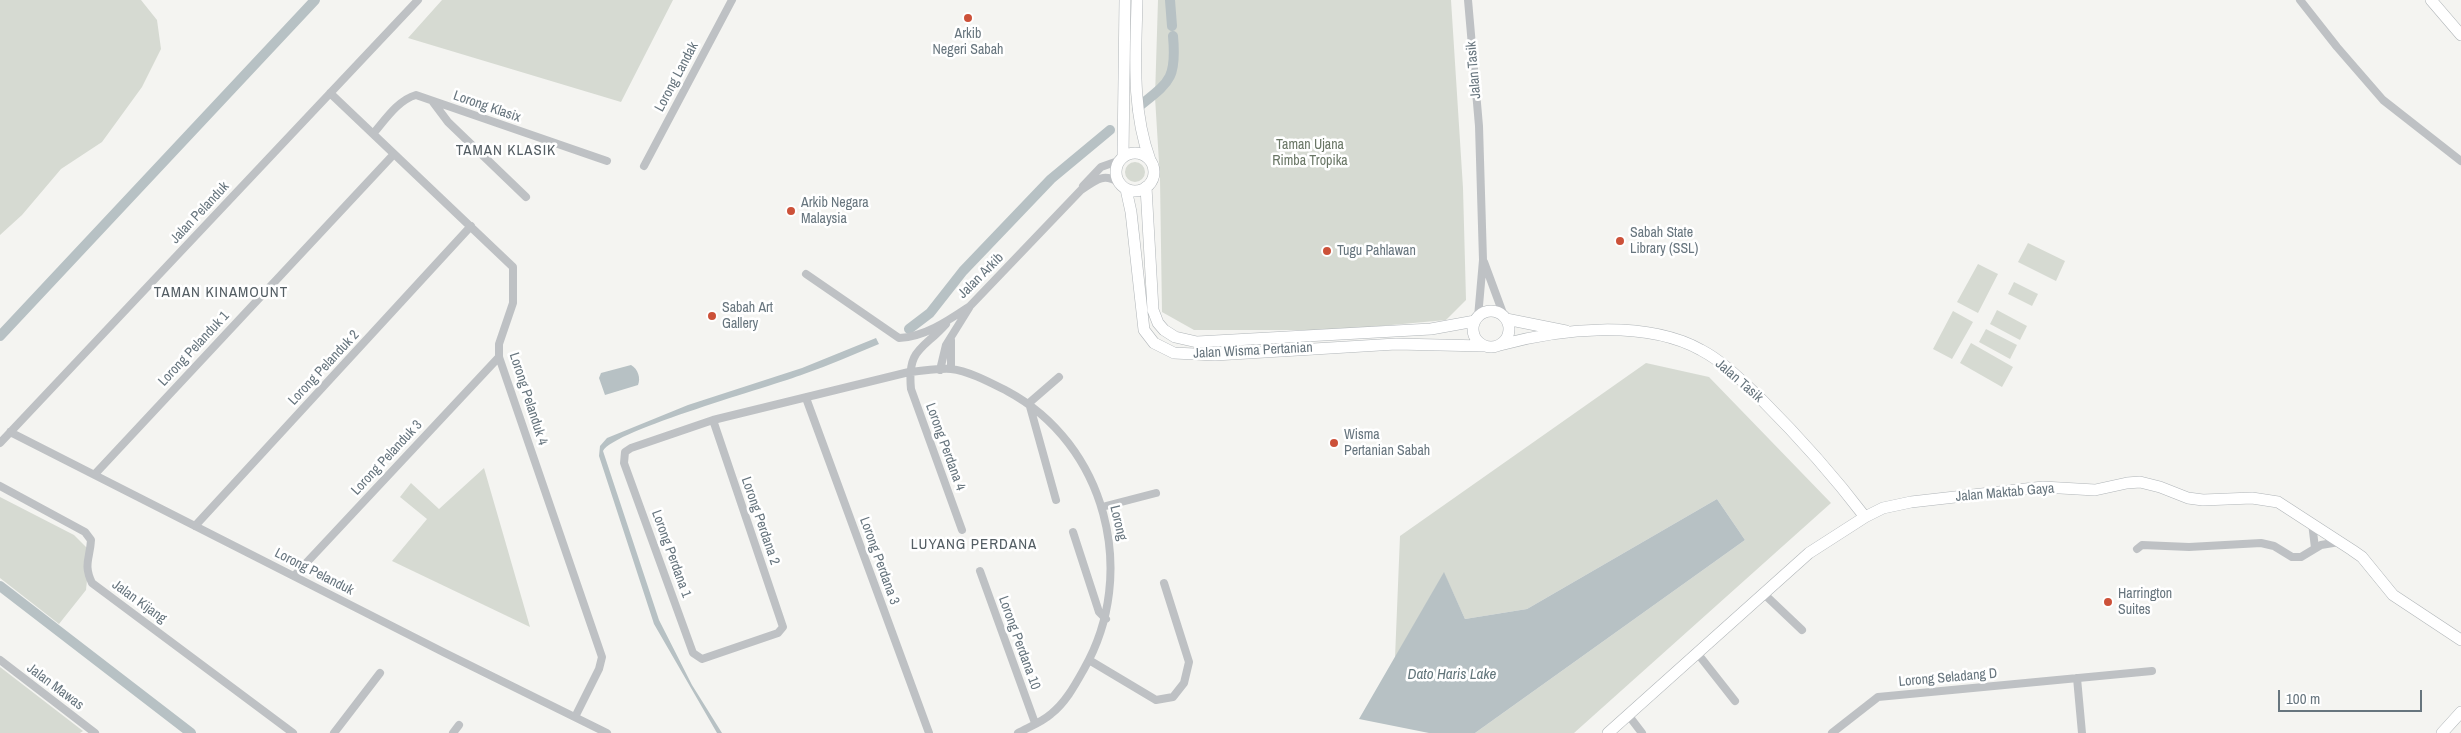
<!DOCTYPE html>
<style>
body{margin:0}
#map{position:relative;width:2461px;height:733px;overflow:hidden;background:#f4f4f1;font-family:"Archivo Narrow",sans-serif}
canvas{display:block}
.scale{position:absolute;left:2278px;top:690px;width:144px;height:22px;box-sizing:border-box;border:2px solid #67757e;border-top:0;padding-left:6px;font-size:15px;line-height:18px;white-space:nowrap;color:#67757e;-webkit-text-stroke:4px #fff;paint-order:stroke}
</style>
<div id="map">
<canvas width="2461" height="733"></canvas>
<div class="scale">100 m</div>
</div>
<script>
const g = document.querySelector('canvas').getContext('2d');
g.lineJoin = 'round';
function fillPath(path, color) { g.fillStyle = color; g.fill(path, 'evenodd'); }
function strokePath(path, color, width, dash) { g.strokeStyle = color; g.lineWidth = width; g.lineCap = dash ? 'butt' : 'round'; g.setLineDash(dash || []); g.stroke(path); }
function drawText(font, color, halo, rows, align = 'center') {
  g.font = font + ' "Archivo Narrow",sans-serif'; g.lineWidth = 5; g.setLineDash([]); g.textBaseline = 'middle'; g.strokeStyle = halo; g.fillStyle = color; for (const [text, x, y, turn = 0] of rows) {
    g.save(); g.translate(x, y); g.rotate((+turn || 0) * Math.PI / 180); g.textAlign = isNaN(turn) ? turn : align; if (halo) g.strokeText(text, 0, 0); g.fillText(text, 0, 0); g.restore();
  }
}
const green = new Path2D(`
 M 0,0 L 141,0 L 157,20 L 161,49 L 142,87 L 102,142 L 61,169 L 22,215 L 0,235 Z
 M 442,0 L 673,0 L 621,102 L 408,38 Z
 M 1158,0 L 1451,0 L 1463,188 L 1466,300 L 1446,320 L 1337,330 L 1194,330 L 1162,312 L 1160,179 L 1155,97 Z
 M1125 172a10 10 0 1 1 20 0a10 10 0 1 1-20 0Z
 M 2028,243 L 2065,261 L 2056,281 L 2018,262 Z
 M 1978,264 L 1998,274 L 1978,313 L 1957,302 Z
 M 2014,282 L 2038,294 L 2032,306 L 2008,294 Z
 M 1997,310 L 2027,326 L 2020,340 L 1990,324 Z
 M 1953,311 L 1973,322 L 1952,359 L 1933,349 Z
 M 1986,329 L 2017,345 L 2010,359 L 1979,342 Z
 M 1971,343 L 2013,367 L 2002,387 L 1960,363 Z
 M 1646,363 L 1709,377 L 1831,503 L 1574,733 L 1475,733 L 1745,540 L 1717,499 L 1527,609 L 1465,619 L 1444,573 L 1395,658 L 1400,536 Z
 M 484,468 L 530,627 L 392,561 L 427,519 L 400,497 L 411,483 L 439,509 Z
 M 0,497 L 74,535 L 90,551 L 86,590 L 59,624 L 0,578 Z
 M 0,667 L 83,731 L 80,733 L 0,733 Z`);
const water = new Path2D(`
 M 876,338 L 879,344 C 854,354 830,365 804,374 C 773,386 614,430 603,451 L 659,620 L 692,685 L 722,733 L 717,733 L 654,624 L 599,456 L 600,446 L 607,438 L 688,405 L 802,368 Z
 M 631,365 C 638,369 641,378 638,385 L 605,395 L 599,378 L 601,373 Z
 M 1717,499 L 1745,540 L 1475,733 L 1429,733 L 1359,719 L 1444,572 L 1465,619 L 1527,609 Z`);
const canal = new Path2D(`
 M 1170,0 L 1172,26
 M 1137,108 C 1169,82 1177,80 1173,36
 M 909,329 L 930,313 L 963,271 L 1051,179 L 1110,130
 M 0,336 L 315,0
 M 0,586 L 191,733`);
const street = new Path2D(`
 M 1468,0 L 1479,126 L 1483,260 L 1478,317
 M 2300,0 L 2337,47 L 2383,100 L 2461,161
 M 330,93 L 513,267 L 513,303 L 499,344 L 499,357 L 602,657 L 599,669 L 575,717
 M 433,102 L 448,122 L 526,197
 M 373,134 C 385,120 398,100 416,95 L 607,161
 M 644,166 L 732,0
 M 1083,186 L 1101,167 L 1118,161
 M 1484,262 L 1504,316
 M 806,274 L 899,338 C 925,337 949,320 970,306 L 1081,190 C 1094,182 1102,172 1118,182
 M 946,324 C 923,350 907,348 911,389 L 962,530
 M 951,369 L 951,340
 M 940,370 L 946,345 L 969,308
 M 806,398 L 929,733
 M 713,420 L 783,627 L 778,633 L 702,659 L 693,653 L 624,463 L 625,452 L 631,448 L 713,420 L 909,372 C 923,371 938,368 951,369 C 969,371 991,383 1007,391 C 1106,444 1139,573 1084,669 C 1075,685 1066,702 1051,714 C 1042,722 1029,727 1018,733
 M 10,432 L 445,653 L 607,733
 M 0,443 L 418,0
 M 95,474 L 394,154
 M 0,486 L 85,532 L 91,540 C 90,559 83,564 92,583 L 293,733
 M 1056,500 L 1029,403 L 1059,377
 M 1102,507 L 1156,493
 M 2312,523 L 2315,548
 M 195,526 L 471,226
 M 1073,532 L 1099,612 L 1106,619
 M 2137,549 L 2142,545 L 2189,547 L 2261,543 L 2274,546 L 2292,557 L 2301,557 L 2321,545 L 2339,542
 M 980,571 L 1035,723
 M 294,576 L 499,357
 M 1763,593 L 1802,630
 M 1698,654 L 1735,701
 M 0,660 L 95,733
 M 1089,660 L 1156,700 L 1173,697 L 1184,683 L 1189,662 L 1164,583
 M 2077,678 L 2082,733
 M 1629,716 L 1642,733
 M 334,733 L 380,673
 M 453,733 L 459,725
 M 1832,733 L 1878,697 L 2152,671`);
const secondary = new Path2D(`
 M 1137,0 C 1136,54 1131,108 1150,160
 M 2431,0 L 2461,35
 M1116 172a19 19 0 1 1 38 0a19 19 0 1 1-38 0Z
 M 1123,156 L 1125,0
 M 1146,187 L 1153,310 L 1158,323 L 1164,330 L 1175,337 L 1197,342 L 1431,329 L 1475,321
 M 1126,189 L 1131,212 L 1144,330 L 1154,343 L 1174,353 L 1215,355 L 1396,344 L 1484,346
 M1473 329a18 18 0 1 1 36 0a18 18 0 1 1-36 0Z
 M 1506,319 L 1566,331
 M 1500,345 C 1559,329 1645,319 1701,350 C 1724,362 1743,382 1762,400 C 1799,437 1833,475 1865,517
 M 1608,733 L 1809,553 L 1865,517 L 1883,508 L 1911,502 L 2043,487 L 2095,490 L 2127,483 L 2140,482 L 2160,487 L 2188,498 L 2203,500 L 2252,498 L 2278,502 L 2352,550 L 2362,557 L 2393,595 L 2461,640
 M 2442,733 L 2461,712`);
const markers = [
 [968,18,5,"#cc5139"],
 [791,211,5,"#cc5139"],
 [1620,241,5,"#cc5139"],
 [1327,251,5,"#cc5139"],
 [712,316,5,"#cc5139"],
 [1334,443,5,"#cc5139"],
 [2108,602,5,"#cc5139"]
];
const poiNames = [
 ["Arkib",968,34,"center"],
 ["Negeri Sabah",968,50,"center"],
 ["Arkib Negara",801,203],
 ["Malaysia",801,219],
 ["Sabah State",1630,233],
 ["Library (SSL)",1630,249],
 ["Tugu Pahlawan",1337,251],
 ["Sabah Art",722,308],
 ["Gallery",722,324],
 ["Wisma",1344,435],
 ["Pertanian Sabah",1344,451],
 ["Harrington",2118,594],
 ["Suites",2118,610]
];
const streetNames = [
 ["Jalan Tasik",1474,70,-95],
 ["Lorong Landak",677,77,-62],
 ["Lorong Klasix",487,107,19],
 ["Jalan Pelanduk",200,213,-47],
 ["Jalan Arkib",981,276,-45],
 ["Lorong Pelanduk 1",194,349,-47],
 ["Jalan Wisma Pertanian",1253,351,-3],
 ["Lorong Pelanduk 2",324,368,-47],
 ["Jalan Tasik",1739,381,41],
 ["Lorong Pelanduk 4",528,399,72],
 ["Lorong Perdana 4",945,447,70],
 ["Lorong Pelanduk 3",387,458,-47],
 ["Jalan Maktab Gaya",2005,493,-5],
 ["Lorong Perdana 2",760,521,71],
 ["Lorong",1118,523,77],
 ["Lorong Perdana 1",671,554,70],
 ["Lorong Perdana 3",879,561,70],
 ["Lorong Pelanduk",314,572,27],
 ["Jalan Kijang",139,602,36],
 ["Lorong Perdana 10",1019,643,70],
 ["Lorong Seladang D",1948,678,-5],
 ["Jalan Mawas",55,687,37]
];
const parkNames = [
 ["Taman Ujana",1310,145],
 ["Rimba Tropika",1310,161]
];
const neighbourhoodNames = [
 ["TAMAN KLASIK",506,151],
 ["TAMAN KINAMOUNT",221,293],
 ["LUYANG PERDANA",974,545]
];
const waterNames = [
 ["Dato Haris Lake",1452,675]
];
fillPath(green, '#d6dad2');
fillPath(water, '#b7c1c4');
strokePath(canal, '#b7c1c4', 10);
strokePath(secondary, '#b0b5b8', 12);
strokePath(street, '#bec1c4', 8);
strokePath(secondary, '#fff', 11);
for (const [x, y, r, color] of markers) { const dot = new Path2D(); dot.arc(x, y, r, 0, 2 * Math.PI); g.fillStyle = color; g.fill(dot); strokePath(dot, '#fff', 2); }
drawText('14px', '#67757e', '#fff', poiNames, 'left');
drawText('14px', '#67757e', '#fff', streetNames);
drawText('14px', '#697665', '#fff', parkNames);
g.letterSpacing = '1px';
drawText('15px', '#545e64', '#fff', neighbourhoodNames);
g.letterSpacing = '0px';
drawText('italic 15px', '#63767b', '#fff', waterNames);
</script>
